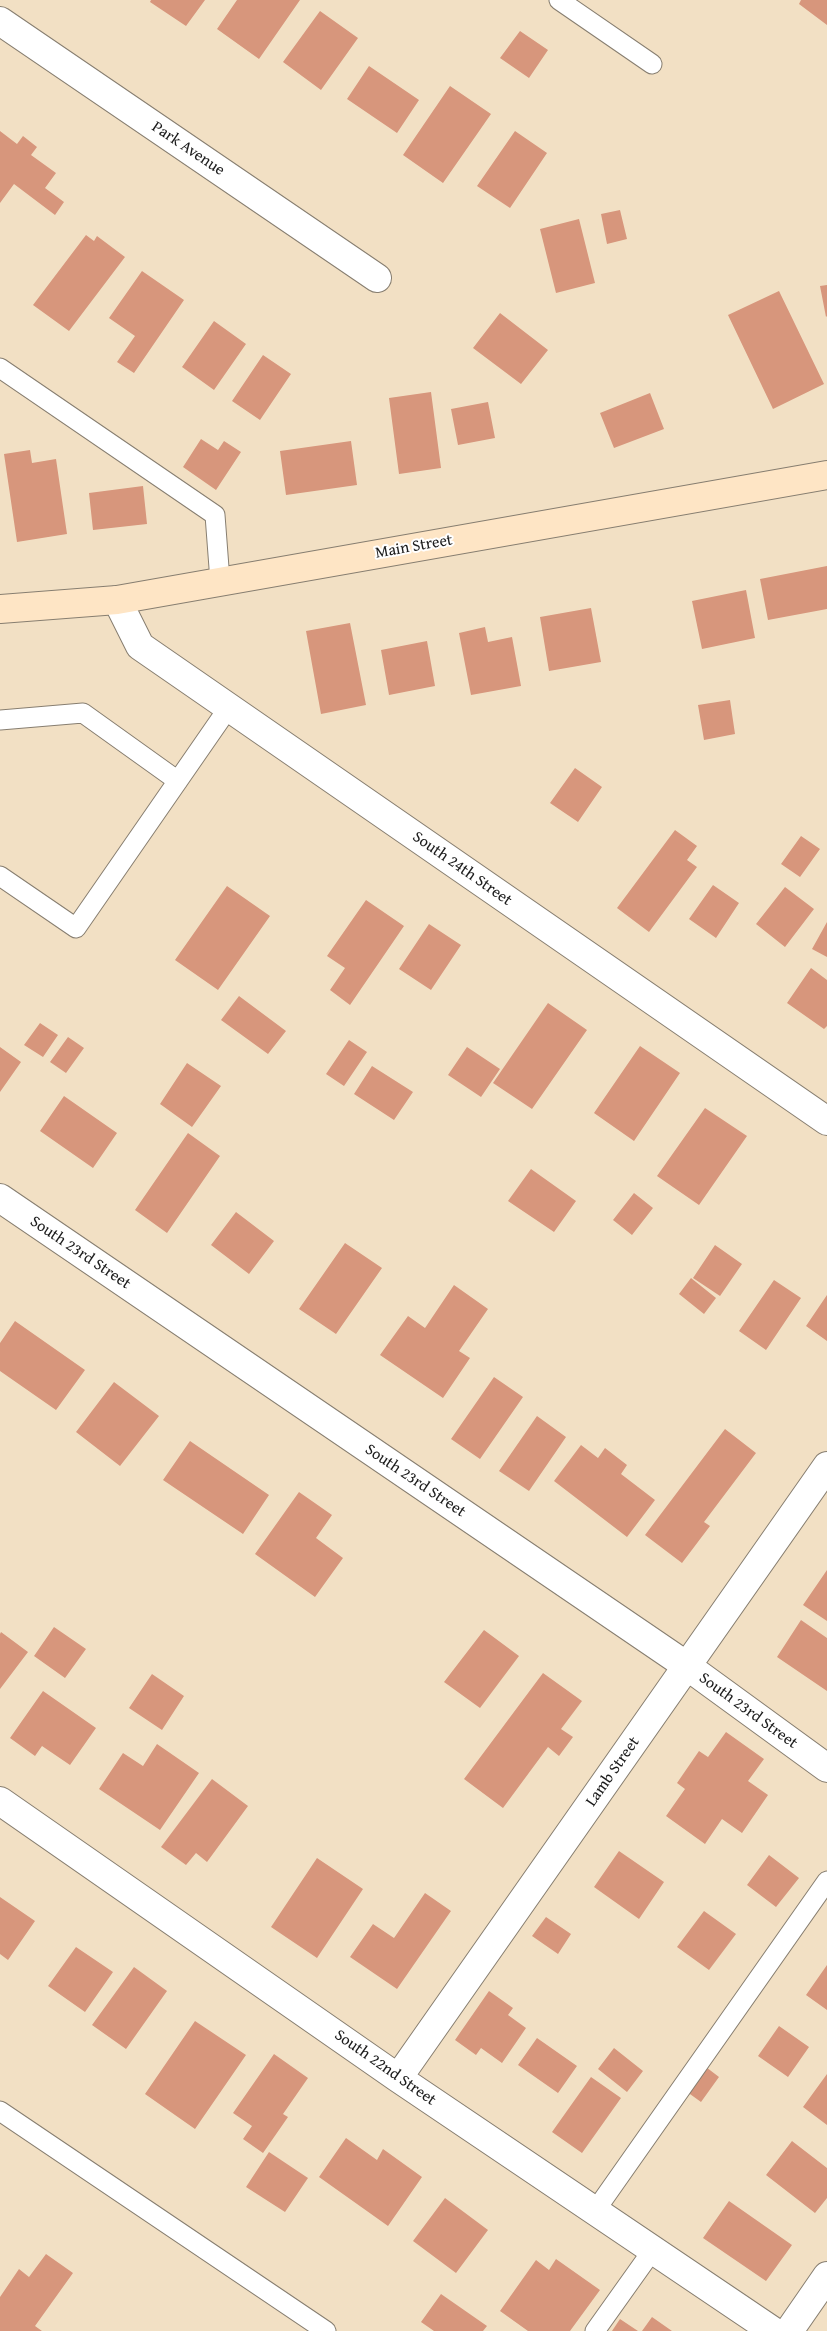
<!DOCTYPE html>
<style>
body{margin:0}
canvas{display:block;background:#f2e0c4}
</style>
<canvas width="827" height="2331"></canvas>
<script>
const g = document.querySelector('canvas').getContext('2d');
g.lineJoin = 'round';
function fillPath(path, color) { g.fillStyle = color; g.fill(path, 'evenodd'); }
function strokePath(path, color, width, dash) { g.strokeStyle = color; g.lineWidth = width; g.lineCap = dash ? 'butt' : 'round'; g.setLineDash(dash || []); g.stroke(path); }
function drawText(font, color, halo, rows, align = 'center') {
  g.font = font + ' "Gentium Book Plus",serif'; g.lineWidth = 4; g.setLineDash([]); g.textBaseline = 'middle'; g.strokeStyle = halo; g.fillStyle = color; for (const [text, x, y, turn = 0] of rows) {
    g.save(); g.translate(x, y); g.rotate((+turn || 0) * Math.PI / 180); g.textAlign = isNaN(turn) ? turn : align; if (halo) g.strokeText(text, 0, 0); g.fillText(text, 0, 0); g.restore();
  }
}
const building = new Path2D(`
 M 151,0 L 205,0 L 186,26 L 150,2 Z
 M 237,0 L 300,0 L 259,59 L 217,29 Z
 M 801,0 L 827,0 L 827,25 L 799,4 Z
 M 320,11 L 358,38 L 321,90 L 283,62 Z
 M 520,31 L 548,50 L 529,78 L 500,58 Z
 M 369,66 L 419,100 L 397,133 L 347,99 Z
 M 450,86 L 491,114 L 443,183 L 403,155 Z
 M 0,131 L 17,144 L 23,136 L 37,147 L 31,155 L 56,173 L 45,188 L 64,202 L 55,215 L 14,184 L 0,203 Z
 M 515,131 L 547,153 L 510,208 L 477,186 Z
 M 620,210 L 627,239 L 607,244 L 601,214 Z
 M 579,219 L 595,283 L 556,293 L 540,229 Z
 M 86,235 L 94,241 L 97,236 L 125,257 L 69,331 L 33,305 Z
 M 142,271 L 184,300 L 134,373 L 117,362 L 135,336 L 109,318 Z
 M 827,285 L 827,316 L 826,317 L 820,286 Z
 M 779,291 L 824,384 L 773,409 L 728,315 Z
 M 500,313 L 548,350 L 521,384 L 473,348 Z
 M 214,321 L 246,344 L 214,390 L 182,367 Z
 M 263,355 L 291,374 L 260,420 L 232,401 Z
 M 431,392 L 441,468 L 399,474 L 389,398 Z
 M 650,393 L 664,429 L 614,448 L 600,413 Z
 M 488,402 L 495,438 L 458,445 L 451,409 Z
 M 201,439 L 218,450 L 224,441 L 241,452 L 216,490 L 183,467 Z
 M 351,441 L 357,485 L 286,495 L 280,451 Z
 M 30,450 L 32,463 L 56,459 L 67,534 L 17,542 L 4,454 Z
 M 143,486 L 147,524 L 93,530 L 89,493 Z
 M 827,566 L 827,609 L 768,620 L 760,579 Z
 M 746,590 L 755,638 L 702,649 L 692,601 Z
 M 591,608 L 601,662 L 549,671 L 540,617 Z
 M 350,623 L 366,705 L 321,714 L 306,631 Z
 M 485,627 L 488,642 L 512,637 L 521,686 L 471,695 L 459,633 Z
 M 427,641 L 435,686 L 389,695 L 381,650 Z
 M 730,700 L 735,734 L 704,740 L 698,705 Z
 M 575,768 L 602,787 L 578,822 L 550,803 Z
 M 675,830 L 697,846 L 687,860 L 697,867 L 649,932 L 617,908 Z
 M 801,836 L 820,849 L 800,877 L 781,864 Z
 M 713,885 L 739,903 L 716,938 L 689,919 Z
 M 227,886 L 270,916 L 218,990 L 175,960 Z
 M 785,887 L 814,909 L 785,947 L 756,924 Z
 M 366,900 L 404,926 L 350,1005 L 330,990 L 345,968 L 327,956 Z
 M 827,922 L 827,957 L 812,949 Z
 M 429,924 L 461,945 L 431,990 L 399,969 Z
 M 811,968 L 827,980 L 827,1026 L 824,1029 L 787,1003 Z
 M 239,996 L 286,1031 L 268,1054 L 221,1020 Z
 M 548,1003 L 587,1030 L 532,1109 L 493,1083 Z
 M 40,1023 L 58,1035 L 43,1057 L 24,1045 Z
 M 68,1037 L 84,1048 L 66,1073 L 50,1062 Z
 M 349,1040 L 367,1052 L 344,1086 L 326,1074 Z
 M 640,1046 L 680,1073 L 634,1141 L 594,1113 Z
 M 0,1047 L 21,1062 L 0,1092 Z
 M 467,1047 L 500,1069 L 481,1097 L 448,1075 Z
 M 187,1063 L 221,1086 L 192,1127 L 160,1104 Z
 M 372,1066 L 413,1092 L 394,1120 L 354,1094 Z
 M 64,1096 L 117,1133 L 93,1168 L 40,1131 Z
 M 705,1108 L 747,1136 L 699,1205 L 657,1176 Z
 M 188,1133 L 220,1156 L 167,1233 L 135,1210 Z
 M 531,1169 L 576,1201 L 554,1232 L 508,1201 Z
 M 634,1193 L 653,1208 L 632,1235 L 613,1220 Z
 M 236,1212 L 274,1241 L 249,1274 L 211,1245 Z
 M 345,1243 L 382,1268 L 336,1334 L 299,1309 Z
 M 715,1245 L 742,1264 L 720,1296 L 693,1278 Z
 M 691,1278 L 716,1298 L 704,1314 L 679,1294 Z
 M 774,1280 L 801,1298 L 766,1350 L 739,1331 Z
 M 454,1285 L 488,1309 L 459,1351 L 470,1358 L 443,1398 L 380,1355 L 408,1316 L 425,1328 Z
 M 827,1295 L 827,1341 L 806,1326 Z
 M 15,1321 L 85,1370 L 56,1410 L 0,1371 L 0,1343 Z
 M 494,1377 L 523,1397 L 480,1459 L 451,1439 Z
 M 114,1382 L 159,1416 L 120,1466 L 76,1432 Z
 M 537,1416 L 566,1437 L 529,1491 L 499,1471 Z
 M 725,1429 L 756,1453 L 704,1522 L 710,1526 L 682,1563 L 645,1535 Z
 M 190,1441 L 269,1495 L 243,1534 L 163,1480 Z
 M 581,1445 L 598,1458 L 605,1448 L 627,1465 L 621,1474 L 655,1500 L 627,1537 L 554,1481 Z
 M 299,1492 L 332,1515 L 316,1538 L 343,1558 L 315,1597 L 255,1554 Z
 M 827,1570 L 827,1621 L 803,1605 Z
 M 801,1620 L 827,1638 L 827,1691 L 777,1657 Z
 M 54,1627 L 86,1649 L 65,1678 L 34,1656 Z
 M 484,1630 L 519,1656 L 480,1708 L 444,1682 Z
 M 1,1632 L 28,1652 L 0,1689 L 0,1634 Z
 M 543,1673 L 582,1701 L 561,1729 L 573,1737 L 559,1756 L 548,1747 L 503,1808 L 464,1779 Z
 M 152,1674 L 184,1696 L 162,1730 L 129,1708 Z
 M 43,1691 L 96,1728 L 70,1765 L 42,1746 L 35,1756 L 10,1738 Z
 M 726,1732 L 764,1759 L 748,1781 L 768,1795 L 742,1833 L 722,1819 L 705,1844 L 666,1816 L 685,1789 L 677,1783 L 699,1751 L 708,1757 Z
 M 157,1744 L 199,1773 L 160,1830 L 99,1789 L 123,1753 L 143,1766 Z
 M 212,1779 L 248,1806 L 207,1862 L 196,1853 L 186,1865 L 161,1847 Z
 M 619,1851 L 664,1882 L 639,1919 L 594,1887 Z
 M 769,1855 L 799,1878 L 776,1907 L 747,1885 Z
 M 317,1858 L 363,1889 L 317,1958 L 271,1927 Z
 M 425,1893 L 451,1911 L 397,1989 L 350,1957 L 373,1924 L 394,1938 Z
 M 0,1897 L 35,1921 L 8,1960 L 0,1954 Z
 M 704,1911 L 736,1934 L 709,1970 L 677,1947 Z
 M 546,1917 L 571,1934 L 558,1954 L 532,1936 Z
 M 76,1947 L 113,1972 L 85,2012 L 48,1986 Z
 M 827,1965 L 827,2010 L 806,1995 Z
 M 134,1967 L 167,1991 L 126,2049 L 92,2025 Z
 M 489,1991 L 513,2008 L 508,2015 L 526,2028 L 502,2063 L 481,2048 L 476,2055 L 455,2040 Z
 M 195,2021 L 246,2055 L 195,2129 L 145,2094 Z
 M 779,2026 L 809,2047 L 788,2077 L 758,2056 Z
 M 537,2038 L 577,2066 L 558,2093 L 518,2065 Z
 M 614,2048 L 643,2071 L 627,2092 L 598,2069 Z
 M 274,2054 L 308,2078 L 283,2114 L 288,2117 L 263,2153 L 243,2139 L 252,2126 L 233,2113 Z
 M 702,2064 L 719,2077 L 701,2102 L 683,2089 Z
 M 827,2074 L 827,2125 L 803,2107 Z
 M 591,2077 L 621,2098 L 582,2153 L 552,2132 Z
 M 346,2138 L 377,2160 L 383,2149 L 422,2177 L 388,2226 L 319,2177 Z
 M 792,2141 L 827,2168 L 827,2198 L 815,2213 L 766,2175 Z
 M 269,2152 L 308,2178 L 285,2212 L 246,2187 Z
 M 445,2198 L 488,2230 L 456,2273 L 413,2241 Z
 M 729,2201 L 792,2245 L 766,2281 L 703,2238 Z
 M 46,2254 L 73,2273 L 35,2326 L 42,2331 L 0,2331 L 0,2297 L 19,2269 L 29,2277 Z
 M 556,2259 L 600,2290 L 570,2331 L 528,2331 L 500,2311 L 536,2260 L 549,2270 Z
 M 441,2294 L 487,2326 L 483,2331 L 434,2331 L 421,2322 Z
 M 652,2317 L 672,2331 L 642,2331 Z
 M 620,2319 L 638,2331 L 612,2331 Z`);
const lane = new Path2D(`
 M 559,0 L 652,64
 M 0,368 L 215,515 L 220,581
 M 0,720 L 83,713 L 178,781
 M 0,876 L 76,928 L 229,707
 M 0,2111 L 326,2331
 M 595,2211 L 827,1881
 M 595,2331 L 652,2251`);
const street = new Path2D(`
 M 0,21 L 377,278
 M 117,600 L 140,646 L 827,1121
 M 0,1198 L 687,1666 L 827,1768
 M 0,1801 L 398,2078 L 773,2331
 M 398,2078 L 827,1466
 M 789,2331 L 827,2276`);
const secondary = new Path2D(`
 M 0,609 L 117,600 L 827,475`);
const streetNames = [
 ["Park Avenue",188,149,34],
 ["Main Street",414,547,-10],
 ["South 24th Street",462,869,35],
 ["South 23rd Street",80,1253,34],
 ["South 23rd Street",415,1481,34],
 ["South 23rd Street",748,1711,36],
 ["Lamb Street",613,1772,-55],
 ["South 22nd Street",385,2068,35]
];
fillPath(building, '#d7967c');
strokePath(lane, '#877e70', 21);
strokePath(street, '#877e70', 30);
strokePath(secondary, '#877e70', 30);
strokePath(lane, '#fff', 19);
strokePath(street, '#fff', 28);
strokePath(secondary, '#fee5c5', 28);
drawText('16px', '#1c1c1c', '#fff', streetNames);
</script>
